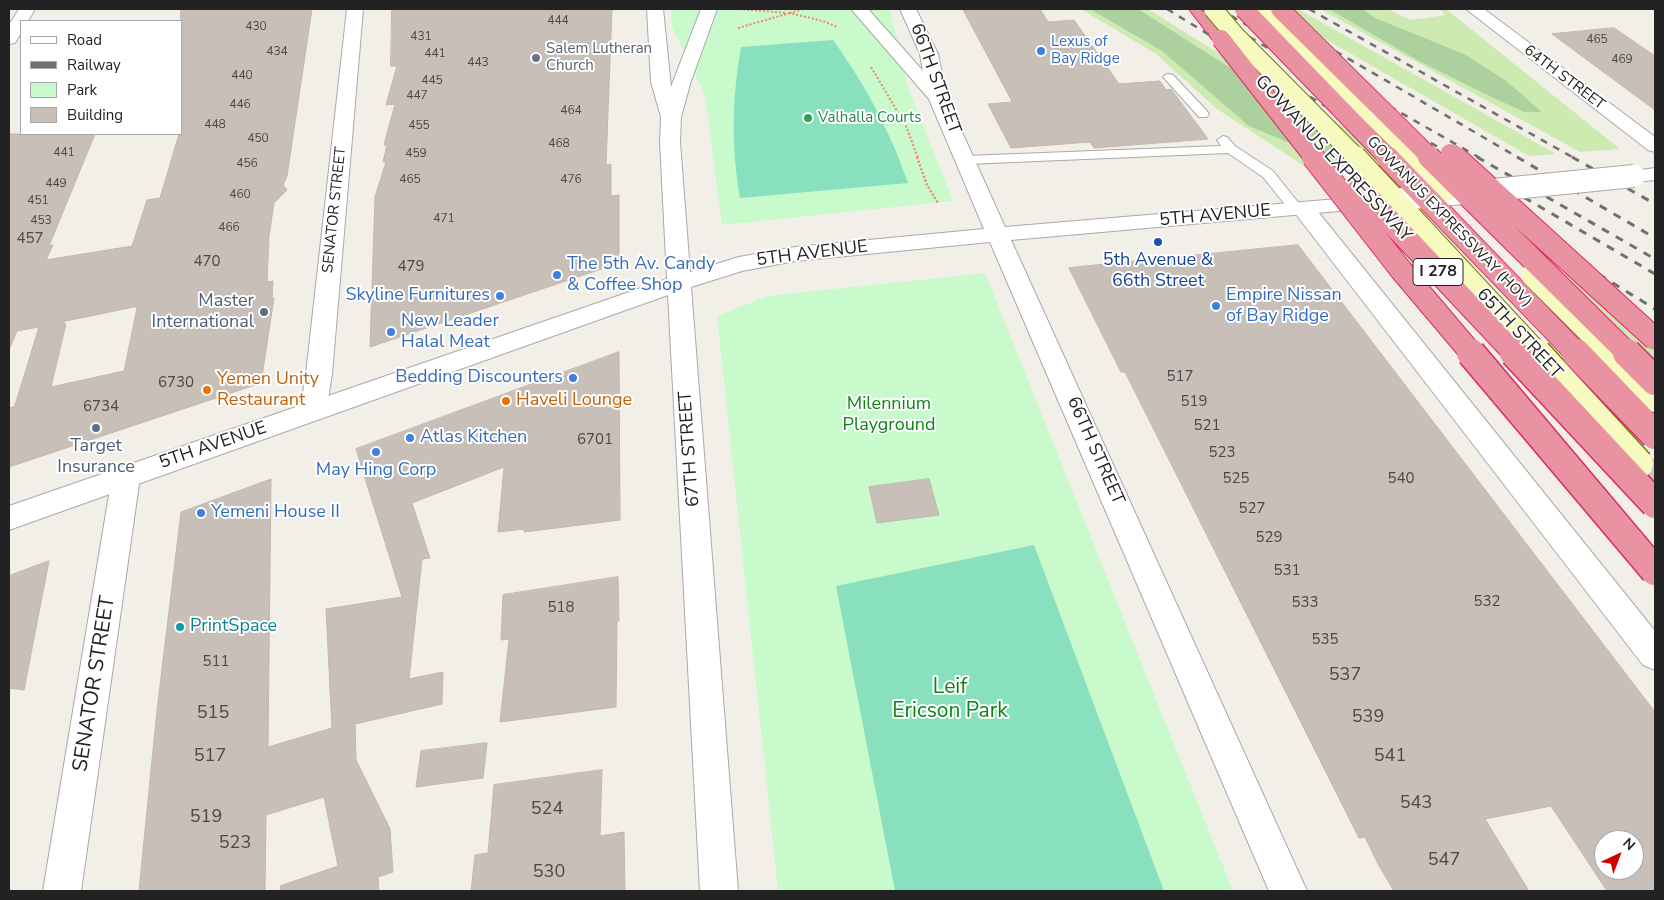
<!DOCTYPE html>
<style>
body{margin:0}
#map{position:relative;width:1664px;height:900px;overflow:hidden;background:#f2efe9;font-family:"Nunito Sans",sans-serif}
canvas{display:block}
.frame{position:absolute;inset:0;border:10px solid #222;pointer-events:none}
.legend{position:absolute;left:20px;top:20px;width:162px;height:115px;box-sizing:border-box;background:#fff;border:1px solid #a7a7a7;margin:0;padding:6px 9px;list-style:none;font-size:15px;color:#222}
.legend li{display:flex;align-items:center;gap:10px;height:25px}
.legend b{width:25px;border:1px solid #a7a7a7}
.north{position:absolute;left:1594px;top:830px;width:50px;height:50px;box-sizing:border-box;background:#fff;border:1px solid #a7a7a7;border-radius:50%;rotate:43deg;font-size:14px;font-weight:700;line-height:20px;text-align:center;color:#222}
.north::after{content:'';display:block;margin:auto;width:18px;height:22px;background:#d40000;clip-path:polygon(50% 0,100% 100%,50% 72%,0 100%)}
</style>
<div id="map">
<canvas width="1664" height="900"></canvas>
<div class="frame"></div>
<ul class="legend">
<li><b style="height:6px;background:#fff"></b>Road</li>
<li><b style="height:6px;background:#707070"></b>Railway</li>
<li><b style="height:14px;background:#c8facc"></b>Park</li>
<li><b style="height:14px;background:#c7bfb8"></b>Building</li>
</ul>
<div class="north">N</div>
</div>
<script>
const g = document.querySelector('canvas').getContext('2d');
g.lineJoin = 'round';
function fillPath(path, color) { g.fillStyle = color; g.fill(path, 'evenodd'); }
function strokePath(path, color, width, dash) { g.strokeStyle = color; g.lineWidth = width; g.lineCap = dash ? 'butt' : 'round'; g.setLineDash(dash || []); g.stroke(path); }
function drawText(font, color, halo, rows, align = 'center') {
  g.font = font + ' "Nunito Sans",sans-serif'; g.lineWidth = 4; g.setLineDash([]); g.textBaseline = 'middle'; g.strokeStyle = halo; g.fillStyle = color; for (const [text, x, y, turn = 0] of rows) {
    g.save(); g.translate(x, y); g.rotate((+turn || 0) * Math.PI / 180); g.textAlign = isNaN(turn) ? turn : align; if (halo) g.strokeText(text, 0, 0); g.fillText(text, 0, 0); g.restore();
  }
}
const grass = new Path2D(`
 M 1081,9 L 1148,9 L 1197,40 L 1409,165 L 1312,171 L 1217,109 L 1156,54 Z
 M 1273,9 L 1298,9 L 1556,154 L 1529,156 Z
 M 1320,9 L 1387,9 L 1411,20 L 1446,15 L 1439,9 L 1446,9 L 1620,149 L 1580,152 Z
 M 1561,266 L 1655,323 L 1655,397 Z`);
const forest = new Path2D(`
 M 1090,9 L 1138,9 L 1373,159 L 1347,167 L 1249,126 L 1162,51 Z
 M 1329,9 L 1363,9 L 1375,18 L 1464,54 L 1505,80 L 1542,112 L 1524,112 L 1483,93 L 1419,61 Z`);
const park = new Path2D(`
 M 671,9 L 890,9 L 908,88 L 953,201 L 722,225 L 705,95 L 672,27 Z
 M 985,273 L 1233,891 L 778,891 L 717,316 L 767,296 Z`);
const pitch = new Path2D(`
 M 833,40 C 866,86 889,129 908,183 L 740,198 C 731,144 732,100 741,47 Z
 M 1034,545 L 1164,891 L 895,891 L 836,586 Z`);
const building = new Path2D(`
 M 181,9 L 312,9 L 287,176 L 283,185 L 287,190 L 274,203 L 269,236 L 267,282 L 273,281 L 272,299 L 274,298 L 261,383 L 9,467 L 9,408 L 14,407 L 16,402 L 39,327 L 17,331 L 9,350 L 9,134 L 95,134 L 49,246 L 53,245 L 46,260 L 132,246 L 147,200 L 160,198 L 179,134 L 181,134 ZM 135,307 L 137,308 L 124,371 L 51,387 L 66,324 L 62,322 Z
 M 392,9 L 612,9 L 606,165 L 611,164 L 611,196 L 619,195 L 619,263 L 370,347 L 375,197 L 386,162 L 383,162 L 387,145 L 384,145 L 395,104 L 386,105 L 397,66 L 391,66 Z
 M 963,9 L 1040,9 L 1048,22 L 1074,20 L 1119,84 L 1160,81 L 1166,90 L 1171,89 L 1208,139 L 1094,148 L 1090,142 L 1011,148 L 988,104 L 1012,102 Z
 M 1614,28 L 1655,56 L 1655,110 L 1552,34 Z
 M 1298,245 L 1655,712 L 1655,891 L 1607,891 L 1551,806 L 1485,819 L 1529,891 L 1394,891 L 1378,864 L 1365,837 L 1359,838 L 1125,372 L 1121,372 L 1069,268 ZM 1604,840 L 1634,840 L 1634,870 L 1604,870 Z
 M 619,352 L 620,520 L 524,532 L 524,529 L 498,532 L 504,467 L 412,503 L 430,558 L 422,559 L 409,679 L 443,672 L 442,704 L 355,724 L 356,760 L 390,829 L 393,872 L 378,877 L 379,891 L 281,891 L 280,886 L 338,866 L 324,797 L 266,815 L 265,891 L 139,891 L 157,710 L 181,512 L 271,479 L 268,747 L 332,728 L 326,609 L 402,597 L 356,449 Z
 M 929,479 L 939,515 L 877,523 L 869,487 Z
 M 49,561 L 24,690 L 9,688 L 9,576 Z
 M 618,577 L 619,621 L 617,621 L 616,707 L 500,722 L 509,639 L 501,640 L 503,595 Z
 M 487,743 L 483,778 L 416,787 L 421,751 Z
 M 602,770 L 600,836 L 624,832 L 625,891 L 471,891 L 475,855 L 488,853 L 494,785 Z`);
const secondaryTunnel = new Path2D(`
 M 1639,464 L 1655,482`);
const pathFar1 = new Path2D(`
 M 739,9 L 787,13
 M 803,9 L 790,13 L 823,21 L 837,27
 M 738,28 L 790,13
 M 871,67 L 906,126 L 918,158`);
const path = new Path2D(`
 M 917,157 L 927,185 L 938,203`);
const service = new Path2D(`
 M 1169,74 L 1173,75 L 1207,111 L 1209,114 L 1207,117 L 1199,117 L 1165,79 L 1163,77 L 1165,75 Z
 M 1223,136 L 1227,137 L 1235,146 L 1273,171 L 1301,206 L 1303,209 L 1301,212 L 1291,212 L 1263,177 L 1228,153 L 966,164 L 960,160 L 966,156 L 1221,146 L 1217,140 Z`);
const minor = new Path2D(`
 M 19,9 L 35,9 L 28,21 L 21,21 L 21,33 L 15,43 L 9,44 L 9,25 Z
 M 347,9 L 363,9 L 332,374 L 326,411 L 322,418 L 313,421 L 304,418 L 300,411 L 306,374 Z
 M 1466,9 L 1484,9 L 1655,137 L 1655,152 L 1648,150 Z
 M 1303,202 L 1311,203 L 1655,631 L 1655,670 L 1643,665 L 1295,213 L 1292,208 L 1295,203 Z
 M 126,466 L 136,469 L 140,477 L 81,891 L 43,891 L 112,477 L 116,469 Z`);
const tertiary = new Path2D(`
 M 647,9 L 663,9 L 671,87 L 701,9 L 717,9 L 691,81 L 681,117 L 680,142 L 690,272 L 739,257 L 795,247 L 984,229 L 929,99 L 851,9 L 868,9 L 923,71 L 920,54 L 900,9 L 916,9 L 938,54 L 947,99 L 1005,227 L 1373,196 L 1381,197 L 1384,202 L 1381,207 L 1373,208 L 1011,240 L 1307,891 L 1269,891 L 990,242 L 795,261 L 742,271 L 691,287 L 738,891 L 700,891 L 668,295 L 9,530 L 9,506 L 667,279 L 660,142 L 661,117 L 651,82 Z
 M 1655,168 L 1655,180 L 1634,182 L 1627,180 L 1624,176 L 1627,172 Z`);
const motorway = new Path2D(`
 M 1189,9 L 1205,9 L 1230,39 L 1227,43 L 1221,44 L 1215,43 Z`);
const railFar1 = new Path2D(`
 M 1167,9 L 1410,158
 M 1201,9 L 1457,158
 M 1219,9 L 1480,158
 M 1263,9 L 1519,158
 M 1309,9 L 1574,158`);
const rail = new Path2D(`
 M 1408,157 L 1655,309
 M 1455,157 L 1655,274
 M 1477,157 L 1655,259
 M 1517,157 L 1655,238
 M 1572,157 L 1655,204`);
const tertiaryBridge = new Path2D(`
 M 1373,202 L 1634,176`);
const secondaryBridgeFar2 = new Path2D(`
 M 1213,9 L 1235,35 L 1357,158
 M 1264,9 L 1415,158`);
const secondaryBridgeFar1 = new Path2D(`
 M 1355,157 L 1538,354
 M 1414,157 L 1447,190
 M 1532,275 L 1611,354`);
const secondaryBridge = new Path2D(`
 M 1537,353 L 1639,464
 M 1610,353 L 1655,398`);
const motorwayBridgeFar2 = new Path2D(`
 M 1244,9 L 1388,158
 M 1280,9 L 1431,158
 M 1221,39 L 1314,158
 M 1450,153 L 1456,158`);
const motorwayBridgeFar1 = new Path2D(`
 M 1313,157 L 1401,270 L 1472,354
 M 1387,157 L 1577,354
 M 1429,157 L 1628,354
 M 1455,157 L 1655,339
 M 1358,187 L 1515,354`);
const motorwayBridge = new Path2D(`
 M 1471,353 L 1655,571
 M 1514,353 L 1655,504
 M 1576,353 L 1655,435
 M 1627,353 L 1655,381`);
const markers = [
 [1041,51,5,"#3f7fe0"],
 [536,58,5,"#6b7280"],
 [808,118,5,"#2e9e5b"],
 [1158,242,5,"#1a4fb4"],
 [557,275,5,"#3f7fe0"],
 [500,296,5,"#3f7fe0"],
 [1216,306,5,"#3f7fe0"],
 [264,312,5,"#5c6f8a"],
 [391,332,5,"#3f7fe0"],
 [573,378,5,"#3f7fe0"],
 [207,390,5,"#e8710a"],
 [506,401,5,"#e8710a"],
 [96,428,5,"#5c6f8a"],
 [410,438,5,"#3f7fe0"],
 [376,452,5,"#3f7fe0"],
 [201,513,5,"#3f7fe0"],
 [180,627,5,"#0f9aa8"]
];
const farNumbernames = [
 ["444",558,21],
 ["430",256,27],
 ["431",421,37],
 ["465",1597,40],
 ["434",277,52],
 ["441",435,54],
 ["469",1622,60],
 ["443",478,63],
 ["440",242,76],
 ["445",432,81],
 ["447",417,96],
 ["446",240,105],
 ["464",571,111],
 ["448",215,125],
 ["455",419,126],
 ["450",258,139],
 ["468",559,144],
 ["441",64,153],
 ["459",416,154],
 ["456",247,164],
 ["465",410,180],
 ["476",571,180],
 ["449",56,184],
 ["460",240,195],
 ["451",38,201],
 ["471",444,219],
 ["453",41,221],
 ["466",229,228]
];
const farShopnames = [
 ["Lexus of",1051,42],
 ["Bay Ridge",1051,59]
];
const farWorshipnames = [
 ["Salem Lutheran",546,49],
 ["Church",546,66]
];
const farStreetnames = [
 ["64TH STREET",1564,78,37],
 ["SENATOR STREET",335,210,-84],
 ["GOWANUS EXPRESSWAY (HOV)",1449,222,46]
];
const farLeisurenames = [
 ["Valhalla Courts",818,118]
];
const numberNames = [
 ["457",30,239],
 ["470",207,262],
 ["479",411,267],
 ["517",1180,377],
 ["6730",176,383],
 ["519",1194,402],
 ["6734",101,407],
 ["521",1207,426],
 ["6701",595,440],
 ["523",1222,453],
 ["525",1236,479],
 ["540",1401,479],
 ["527",1252,509],
 ["529",1269,538],
 ["531",1287,571],
 ["532",1487,602],
 ["533",1305,603],
 ["518",561,608],
 ["535",1325,640],
 ["511",216,662]
];
const shields = [
 [1438,272,50]
];
const shieldNames = [
 ["I 278",1438,272]
];
const streetNames = [
 ["66TH STREET",935,79,70],
 ["GOWANUS EXPRESSWAY",1333,159,47],
 ["5TH AVENUE",1215,216,-5],
 ["5TH AVENUE",812,254,-7],
 ["65TH STREET",1519,334,47],
 ["5TH AVENUE",213,446,-19],
 ["67TH STREET",690,449,-94],
 ["66TH STREET",1095,451,66]
];
const transitNames = [
 ["5th Avenue &",1158,261],
 ["66th Street",1158,282]
];
const shopNames = [
 ["The 5th Av. Candy",567,265],
 ["& Coffee Shop",567,286],
 ["Skyline Furnitures",490,296,"right"],
 ["Empire Nissan",1226,296],
 ["of Bay Ridge",1226,317],
 ["New Leader",401,322],
 ["Halal Meat",401,343],
 ["Bedding Discounters",563,378,"right"],
 ["Atlas Kitchen",420,438],
 ["May Hing Corp",376,471,"center"],
 ["Yemeni House II",211,513]
];
const serviceNames = [
 ["Master",254,302],
 ["International",254,323],
 ["Target",96,447,"center"],
 ["Insurance",96,468,"center"]
];
const foodNames = [
 ["Yemen Unity",217,380],
 ["Restaurant",217,401],
 ["Haveli Lounge",516,401]
];
const parkNames = [
 ["Milennium",889,405],
 ["Playground",889,426]
];
const cultureNames = [
 ["PrintSpace",190,627]
];
const nearNumbernames = [
 ["537",1345,676],
 ["515",213,714],
 ["539",1368,718],
 ["517",210,757],
 ["541",1390,757],
 ["543",1416,804],
 ["524",547,810],
 ["519",206,818],
 ["523",235,844],
 ["547",1444,861],
 ["530",549,873]
];
const nearStreetnames = [
 ["SENATOR STREET",95,684,-81]
];
const nearParknames = [
 ["Leif",950,688],
 ["Ericson Park",950,712]
];
fillPath(grass, '#cdebb0');
fillPath(forest, '#add19e');
fillPath(park, '#c8facc');
fillPath(pitch, '#88e0be');
fillPath(building, '#c7bfb8');
strokePath(building, '#c4b6ab', 1);
strokePath(secondaryTunnel, '#c8c6c1', 28, [28, 14]);
strokePath(service, '#a9a9a9', 2);
strokePath(minor, '#a9a9a9', 2);
strokePath(tertiary, '#a9a9a9', 2);
strokePath(motorway, '#dc2a67', 2);
strokePath(pathFar1, '#fa8072', 2, [2, 2]);
strokePath(path, '#fa8072', 2.5, [2, 2]);
fillPath(service, '#fff');
fillPath(minor, '#fff');
fillPath(tertiary, '#fff');
fillPath(motorway, '#e892a2');
strokePath(railFar1, '#707070', 2.5, [7, 7]);
strokePath(rail, '#707070', 3, [8, 8]);
strokePath(tertiaryBridge, '#a9a9a9', 24, []);
strokePath(secondaryBridgeFar2, '#707d05', 20, []);
strokePath(secondaryBridgeFar1, '#707d05', 24, []);
strokePath(secondaryBridge, '#707d05', 31, []);
strokePath(motorwayBridgeFar2, '#dc2a67', 20, []);
strokePath(motorwayBridgeFar1, '#dc2a67', 24, []);
strokePath(motorwayBridge, '#dc2a67', 31, []);
strokePath(tertiaryBridge, '#fff', 22);
strokePath(secondaryBridgeFar2, '#f7fabf', 18);
strokePath(secondaryBridgeFar1, '#f7fabf', 22);
strokePath(secondaryBridge, '#f7fabf', 28);
strokePath(motorwayBridgeFar2, '#e892a2', 18);
strokePath(motorwayBridgeFar1, '#e892a2', 22);
strokePath(motorwayBridge, '#e892a2', 28);
for (const [x, y, r, color] of markers) { const dot = new Path2D(); dot.arc(x, y, r, 0, 2 * Math.PI); g.fillStyle = color; g.fill(dot); strokePath(dot, '#fff', 2); }
drawText('12px', '#4b4948', null, farNumbernames);
drawText('15px', '#366cbe', '#fff', farShopnames, 'left');
drawText('15px', '#5b616d', '#fff', farWorshipnames, 'left');
drawText('15px', '#222', '#fff', farStreetnames);
drawText('15px', '#27864d', '#fff', farLeisurenames, 'left');
drawText('15px', '#4b4948', null, numberNames);
for (const [x, y, w] of shields) { const box = new Path2D(); box.roundRect(x - w / 2, y - 13.5, w, 27, 4); g.fillStyle = '#fff'; g.fill(box); strokePath(box, '#222', 1); }
drawText('bold 16px', '#222', null, shieldNames);
drawText('18px', '#222', '#fff', streetNames);
drawText('18px', '#164399', '#fff', transitNames);
drawText('18px', '#366cbe', '#fff', shopNames, 'left');
drawText('18px', '#4e5e75', '#fff', serviceNames, 'right');
drawText('18px', '#c56008', '#fff', foodNames, 'left');
drawText('18px', '#0c8416', '#fff', parkNames);
drawText('18px', '#0d838f', '#fff', cultureNames, 'left');
drawText('18px', '#4b4948', null, nearNumbernames);
drawText('21px', '#222', '#fff', nearStreetnames);
drawText('21px', '#0c8416', '#fff', nearParknames);
</script>
